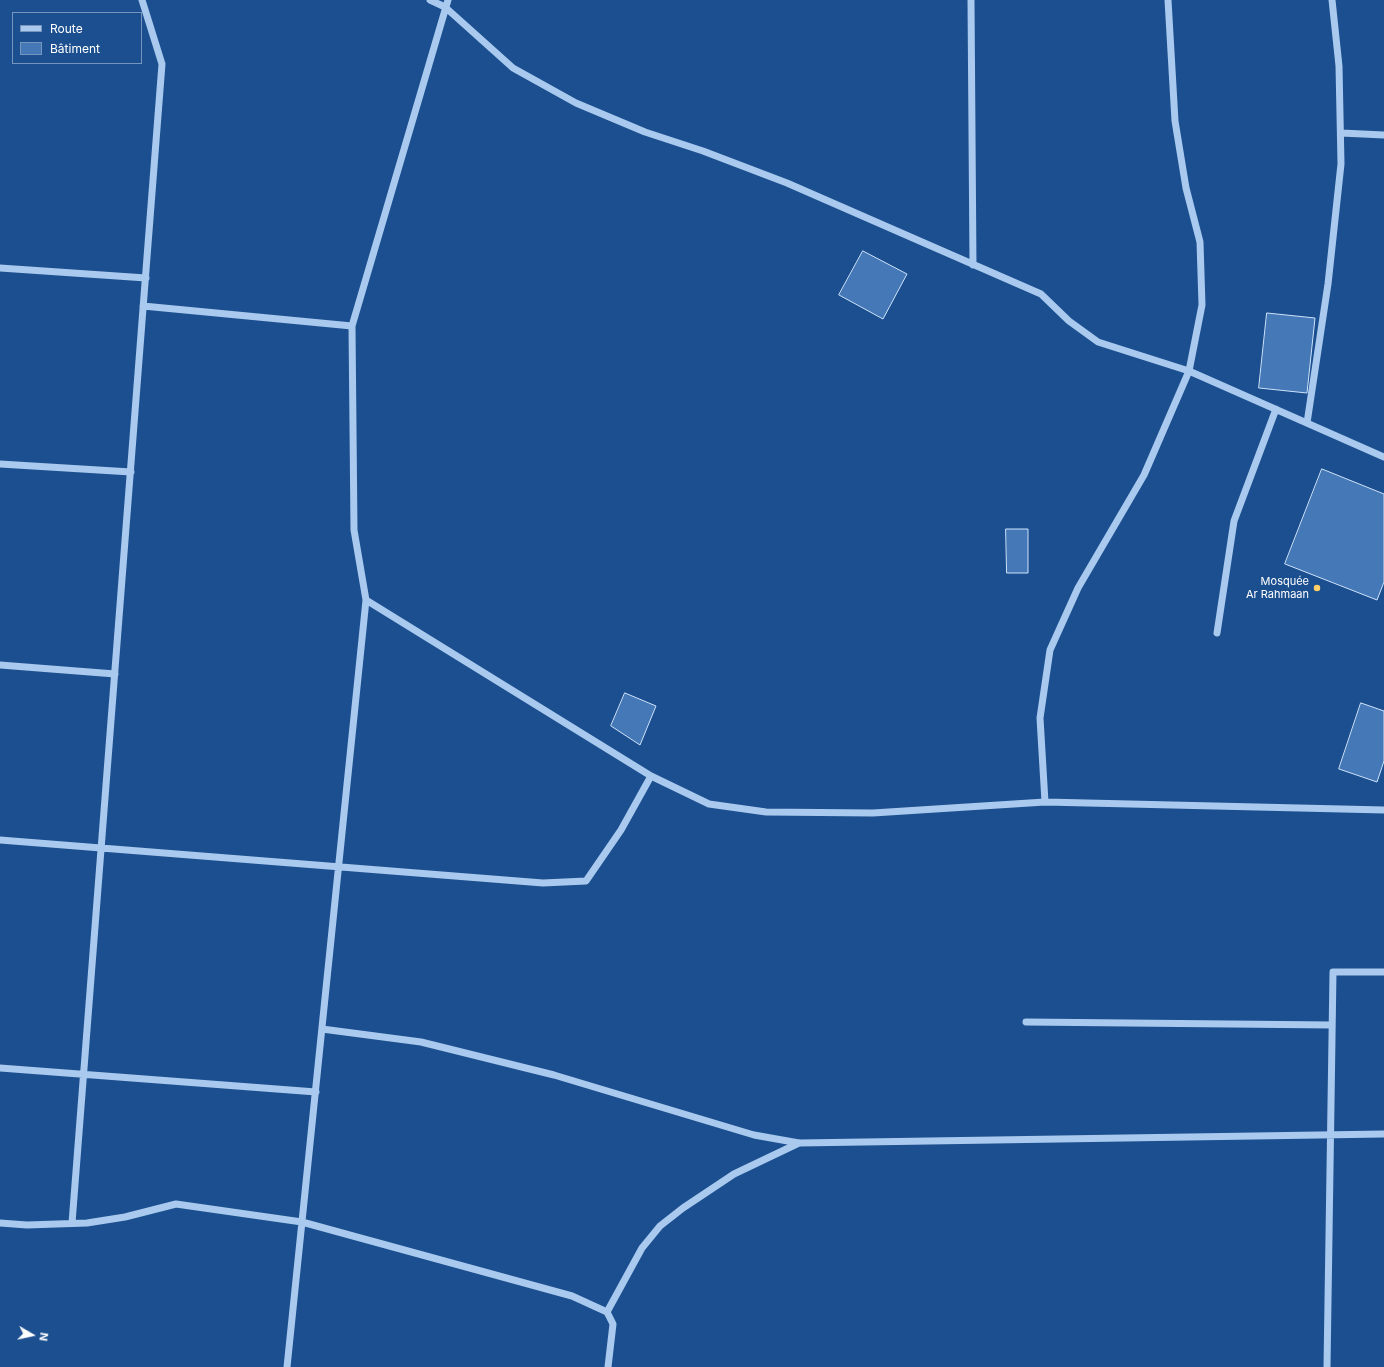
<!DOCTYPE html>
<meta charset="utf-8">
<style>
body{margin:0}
#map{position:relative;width:1384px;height:1367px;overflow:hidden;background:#1b4f8f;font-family:Inter,sans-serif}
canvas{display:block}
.legend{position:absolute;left:12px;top:12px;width:130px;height:52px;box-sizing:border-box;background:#1b4f8f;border:1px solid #7695bc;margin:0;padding:5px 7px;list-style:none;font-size:12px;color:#fff}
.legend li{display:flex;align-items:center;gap:8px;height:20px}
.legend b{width:20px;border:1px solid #7695bc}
.north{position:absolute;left:12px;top:1315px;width:40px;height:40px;-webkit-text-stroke:3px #1b4f8f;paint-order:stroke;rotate:99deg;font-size:11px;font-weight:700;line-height:16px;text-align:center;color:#fff}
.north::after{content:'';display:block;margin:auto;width:14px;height:18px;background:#fff;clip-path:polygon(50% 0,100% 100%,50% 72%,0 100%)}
</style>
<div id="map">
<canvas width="1384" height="1367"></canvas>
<ul class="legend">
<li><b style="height:5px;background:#a9c9ee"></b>Route</li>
<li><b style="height:11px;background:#4478b7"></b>Bâtiment</li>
</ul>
<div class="north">N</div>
</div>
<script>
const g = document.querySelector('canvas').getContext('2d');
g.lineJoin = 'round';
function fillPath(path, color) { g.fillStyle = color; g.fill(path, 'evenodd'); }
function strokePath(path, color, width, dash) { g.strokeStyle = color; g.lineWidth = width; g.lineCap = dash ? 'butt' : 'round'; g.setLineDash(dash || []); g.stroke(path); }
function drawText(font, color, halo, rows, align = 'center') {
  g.font = font + ' Inter,sans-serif'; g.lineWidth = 3; g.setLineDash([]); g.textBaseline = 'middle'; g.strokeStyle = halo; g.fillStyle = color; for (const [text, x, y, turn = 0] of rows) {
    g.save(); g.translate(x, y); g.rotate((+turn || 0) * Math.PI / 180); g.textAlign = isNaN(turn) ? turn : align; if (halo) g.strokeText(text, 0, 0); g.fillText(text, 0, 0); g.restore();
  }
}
const building = new Path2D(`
 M 863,251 L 907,274 L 883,319 L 839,295 Z
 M 1267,313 L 1315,318 L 1307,393 L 1259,388 Z
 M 1322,469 L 1384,494 L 1384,582 L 1377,600 L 1285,564 Z
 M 1006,529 L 1028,529 L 1028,573 L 1007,573 Z
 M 625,693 L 656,706 L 640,745 L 611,726 Z
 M 1361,703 L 1384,711 L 1384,761 L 1377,782 L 1339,769 Z`);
const minor = new Path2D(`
 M 430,0 L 445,7 L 513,68 L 576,103 L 645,132 L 703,151 L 787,183 L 1041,294 L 1069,321 L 1098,342 L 1189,371 L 1384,457
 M 971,0 L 973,265
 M 1341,133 L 1384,135
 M 0,268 L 146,278
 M 143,306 L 352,326
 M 1307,423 L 1328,284 L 1341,164 L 1339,66 L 1332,0
 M 0,464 L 131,472
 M 366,600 L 651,776
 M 1217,633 L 1234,521 L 1276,409
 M 0,665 L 115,674
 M 1045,802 L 1040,718 L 1050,650 L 1078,588 L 1144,475 L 1189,371 L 1202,305 L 1200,242 L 1186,188 L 1175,121 L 1168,0
 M 0,840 L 543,883 L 586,881 L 621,830 L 651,776 L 709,804 L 766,812 L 873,813 L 1045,802 L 1384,810
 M 1026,1022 L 1332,1025
 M 322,1029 L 421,1042 L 554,1075 L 754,1135 L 799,1143 L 1384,1134
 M 0,1068 L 316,1092
 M 0,1223 L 27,1225 L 87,1223 L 125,1217 L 176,1204 L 302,1222 L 572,1296 L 607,1312 L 613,1324 L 608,1367
 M 72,1223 L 162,64 L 142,0
 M 607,1312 L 642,1248 L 660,1226 L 683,1208 L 734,1174 L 799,1143
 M 287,1367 L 366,600 L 354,530 L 352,326 L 448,0
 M 1327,1367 L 1333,972 L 1384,972`);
const markers = [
 [1317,588,4,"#ffd166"]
];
const poiNames = [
 ["Mosquée",1309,582],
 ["Ar Rahmaan",1309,595]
];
fillPath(building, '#4478b7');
strokePath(building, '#cfe3fa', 1);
strokePath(minor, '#a9c9ee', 7);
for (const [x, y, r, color] of markers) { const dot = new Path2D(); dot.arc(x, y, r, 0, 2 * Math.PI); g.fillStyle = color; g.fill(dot); strokePath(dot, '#1b4f8f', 1.5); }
drawText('11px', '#fff', '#1b4f8f', poiNames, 'right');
</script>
